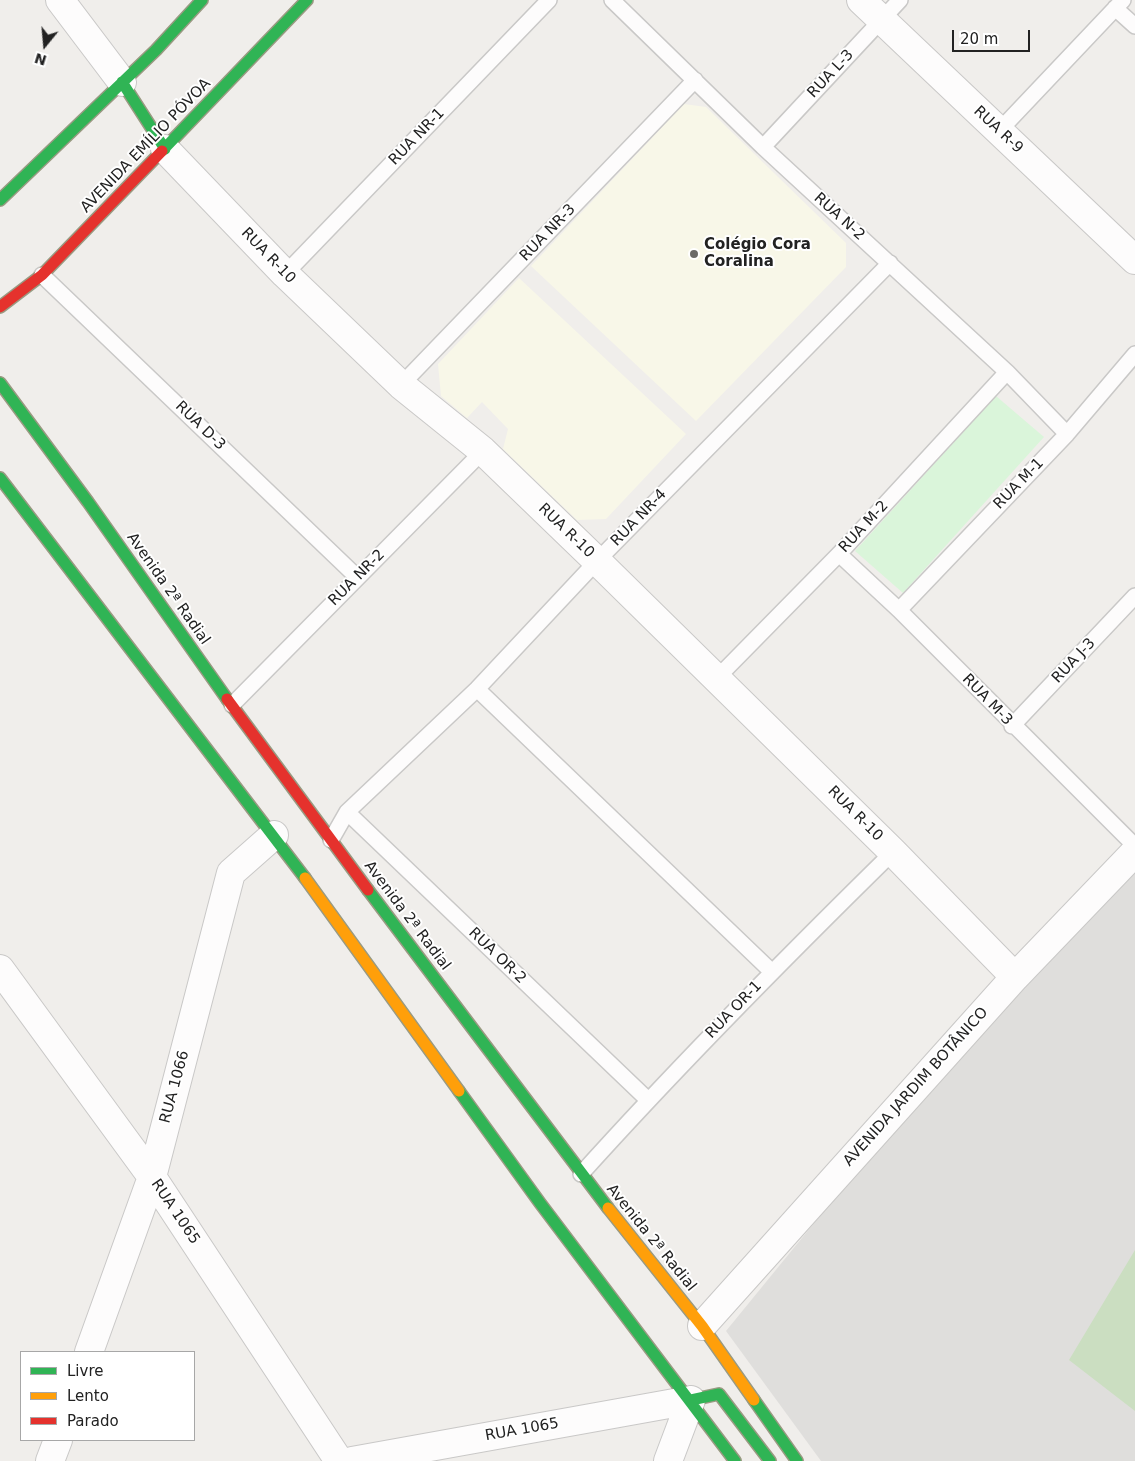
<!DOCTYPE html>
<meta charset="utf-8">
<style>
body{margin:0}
#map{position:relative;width:1135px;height:1461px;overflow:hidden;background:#f0eeeb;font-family:"DejaVu Sans",sans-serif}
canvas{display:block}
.legend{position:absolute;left:20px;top:1351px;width:175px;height:90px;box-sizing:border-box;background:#fff;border:1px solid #a7a7a7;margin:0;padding:6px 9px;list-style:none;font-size:15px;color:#222}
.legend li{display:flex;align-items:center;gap:10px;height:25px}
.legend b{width:25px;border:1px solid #a7a7a7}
.north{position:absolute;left:20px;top:20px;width:50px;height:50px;-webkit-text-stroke:4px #fff;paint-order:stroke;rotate:197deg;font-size:14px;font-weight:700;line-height:20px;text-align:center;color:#222}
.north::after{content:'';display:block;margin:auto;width:18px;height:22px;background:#222;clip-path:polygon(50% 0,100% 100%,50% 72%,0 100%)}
.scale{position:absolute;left:952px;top:30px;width:78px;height:22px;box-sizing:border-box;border:2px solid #222;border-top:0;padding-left:6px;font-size:15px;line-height:18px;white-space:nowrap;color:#222;-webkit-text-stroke:4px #fff;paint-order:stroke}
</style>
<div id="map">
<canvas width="1135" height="1461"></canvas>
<ul class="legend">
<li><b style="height:6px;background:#30b455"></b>Livre</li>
<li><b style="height:6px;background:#ff9f0a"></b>Lento</li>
<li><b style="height:6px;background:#e5322d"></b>Parado</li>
</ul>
<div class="north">N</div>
<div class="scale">20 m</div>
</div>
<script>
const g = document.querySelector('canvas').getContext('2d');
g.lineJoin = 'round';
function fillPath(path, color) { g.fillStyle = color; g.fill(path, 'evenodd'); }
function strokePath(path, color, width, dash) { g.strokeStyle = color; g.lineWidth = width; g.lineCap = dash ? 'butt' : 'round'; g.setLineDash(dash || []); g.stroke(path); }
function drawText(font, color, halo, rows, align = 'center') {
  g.font = font + ' "DejaVu Sans",sans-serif'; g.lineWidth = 4; g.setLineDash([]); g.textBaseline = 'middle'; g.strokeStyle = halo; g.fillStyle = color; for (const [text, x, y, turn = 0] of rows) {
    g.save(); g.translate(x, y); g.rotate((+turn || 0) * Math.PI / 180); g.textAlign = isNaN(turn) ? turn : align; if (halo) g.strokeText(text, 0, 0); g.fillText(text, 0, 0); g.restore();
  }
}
const residential = new Path2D(`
 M 1135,861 L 1135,1461 L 821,1461 L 726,1331 L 1015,977 Z`);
const education = new Path2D(`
 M 684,104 L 706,107 L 846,243 L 846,267 L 696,421 L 531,266 Z
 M 519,278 L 686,434 L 606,519 L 577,520 L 503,449 L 508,429 L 482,402 L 467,418 L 441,396 L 438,364 Z`);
const forest = new Path2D(`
 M 1135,1250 L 1135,1411 L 1069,1360 Z`);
const park = new Path2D(`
 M 996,396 L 1044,437 L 903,593 L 855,551 Z`);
const lane = new Path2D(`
 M 612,0 L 763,147 L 1007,372 L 1067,434
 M 1115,8 L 1135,26
 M 999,131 L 1123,0
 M 763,147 L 900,0
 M 285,274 L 549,0
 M 42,275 L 357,577
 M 401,385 L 695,80
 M 839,554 L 899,610 L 1135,846
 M 899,610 L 1067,434 L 1135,354
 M 717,678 L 839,554 L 1007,372
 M 477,689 L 771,971
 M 232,705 L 483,451
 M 1012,726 L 1135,596
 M 347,812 L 648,1100
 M 331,840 L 347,812 L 477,689 L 597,561 L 890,263
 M 581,1174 C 681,1063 786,957 893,852`);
const street = new Path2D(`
 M 60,0 L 122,82
 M 861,0 L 1135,260
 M 165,149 L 285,274 L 401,385 L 483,451 L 597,561 L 893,852 L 1015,977
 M 0,969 L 152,1177 L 339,1461
 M 702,1326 L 1015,977 L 1135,852
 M 89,1352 L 152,1177 L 231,873 L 274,835
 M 50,1461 L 58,1440
 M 352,1461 L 691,1400
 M 668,1461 L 691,1400`);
const fast = new Path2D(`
 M 122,82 L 165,149
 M 162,151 L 307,0
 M 0,200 L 156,50 L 202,0
 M 0,383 L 88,502 L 227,699
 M 0,478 L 305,878
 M 368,890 L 608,1208
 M 459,1091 L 540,1203 L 735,1461
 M 691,1400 L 719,1394 L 770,1461
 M 754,1400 L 797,1461`);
const slow = new Path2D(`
 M 305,878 L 459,1091
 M 608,1208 L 702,1326 L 754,1400`);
const jam = new Path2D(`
 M 0,307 L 42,275 L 162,151
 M 227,699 L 368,890`);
const markers = [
 [694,254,5,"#6a6968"]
];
const streetNames = [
 ["RUA L-3",831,74,-47],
 ["RUA R-9",998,130,43],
 ["RUA NR-1",417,137,-46],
 ["AVENIDA EMÍLIO PÓVOA",146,146,-46],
 ["RUA N-2",839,217,42],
 ["RUA NR-3",548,233,-46],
 ["RUA R-10",268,256,46],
 ["RUA D-3",200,426,44],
 ["RUA M-1",1019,484,-46],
 ["RUA NR-4",639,518,-46],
 ["RUA M-2",864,527,-47],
 ["RUA R-10",566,531,44],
 ["RUA NR-2",357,578,-45],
 ["Avenida 2ª Radial",168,589,55],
 ["RUA J-3",1074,661,-47],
 ["RUA M-3",987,700,46],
 ["RUA R-10",855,814,45],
 ["Avenida 2ª Radial",407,916,53],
 ["RUA OR-2",497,956,44],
 ["RUA OR-1",734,1010,-46],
 ["RUA 1066",175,1087,-75],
 ["AVENIDA JARDIM BOTÂNICO",916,1087,-48],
 ["RUA 1065",175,1212,56],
 ["Avenida 2ª Radial",651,1238,51],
 ["RUA 1065",522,1430,-10]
];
const poiNames = [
 ["Colégio Cora",704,245],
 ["Coralina",704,262]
];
fillPath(residential, '#dfdedc');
fillPath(education, '#f8f7e8');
fillPath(forest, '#cbdec1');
fillPath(park, '#daf5da');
strokePath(lane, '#c9c8c7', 18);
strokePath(street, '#c9c8c7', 30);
strokePath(fast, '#999a82', 14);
strokePath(slow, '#999a82', 14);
strokePath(jam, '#999a82', 14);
strokePath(lane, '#fdfcfc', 15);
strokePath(street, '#fdfcfc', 28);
strokePath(fast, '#30b455', 11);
strokePath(slow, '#ff9f0a', 11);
strokePath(jam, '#e5322d', 11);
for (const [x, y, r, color] of markers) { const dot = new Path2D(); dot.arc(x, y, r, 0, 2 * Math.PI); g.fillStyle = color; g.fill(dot); strokePath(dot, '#fff', 2); }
drawText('15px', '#222', '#fff', streetNames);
drawText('bold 15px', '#222', '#fff', poiNames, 'left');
</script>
